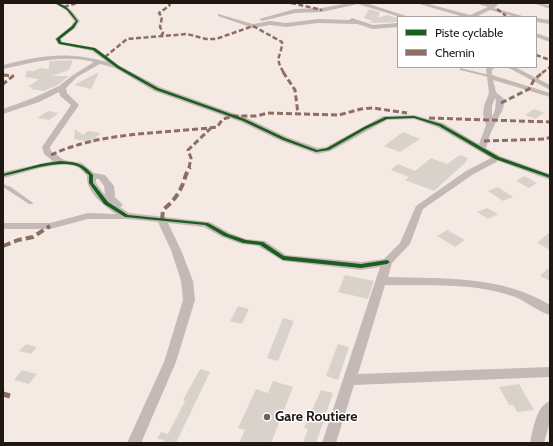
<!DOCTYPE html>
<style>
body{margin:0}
#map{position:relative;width:553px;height:446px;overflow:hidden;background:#f5eae3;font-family:Cabin,sans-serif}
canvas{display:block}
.frame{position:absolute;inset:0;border:4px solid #1e1713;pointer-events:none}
.legend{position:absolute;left:397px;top:16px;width:140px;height:52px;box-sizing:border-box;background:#fff;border:1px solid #a5a2a1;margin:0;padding:5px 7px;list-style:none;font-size:12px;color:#1e1713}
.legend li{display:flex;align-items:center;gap:8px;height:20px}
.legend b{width:20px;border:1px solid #a5a2a1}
</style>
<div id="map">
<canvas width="553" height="446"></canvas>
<div class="frame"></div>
<ul class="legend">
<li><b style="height:5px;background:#1b5e20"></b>Piste cyclable</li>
<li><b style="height:5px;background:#8d6e63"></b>Chemin</li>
</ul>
</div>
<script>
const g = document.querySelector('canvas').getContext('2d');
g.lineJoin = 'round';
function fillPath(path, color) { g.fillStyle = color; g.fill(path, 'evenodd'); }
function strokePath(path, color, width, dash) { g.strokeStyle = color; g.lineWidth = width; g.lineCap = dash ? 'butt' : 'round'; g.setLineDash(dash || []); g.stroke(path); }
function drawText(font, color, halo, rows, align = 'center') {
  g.font = font + ' Cabin,sans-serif'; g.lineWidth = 3; g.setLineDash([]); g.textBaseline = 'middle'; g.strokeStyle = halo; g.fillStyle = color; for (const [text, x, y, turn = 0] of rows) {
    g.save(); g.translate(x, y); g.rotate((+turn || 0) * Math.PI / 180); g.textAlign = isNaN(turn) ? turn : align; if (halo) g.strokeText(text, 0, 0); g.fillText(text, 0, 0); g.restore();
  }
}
const building = new Path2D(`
 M 369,9 L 380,12 L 378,18 L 387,15 L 398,18 L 398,22 L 373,23 L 369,22 L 373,21 L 364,18 Z
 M 73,60 L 69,70 L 52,76 L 69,76 L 58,85 L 44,91 L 30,89 L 33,88 L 28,87 L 39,79 L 25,77 L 27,71 L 34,71 L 40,68 L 49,69 L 49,61 Z
 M 99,72 L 91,89 L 74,85 Z
 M 534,109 L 544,113 L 535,119 L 525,115 Z
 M 48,111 L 59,113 L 49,120 L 37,118 Z
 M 75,129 L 83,135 L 88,131 L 101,133 L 93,140 L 91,139 L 95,143 L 74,139 Z
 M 403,132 L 420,139 L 400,152 L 384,146 Z
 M 460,155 L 468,158 L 465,163 L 434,191 L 405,180 L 409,177 L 391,170 L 398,164 L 415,171 L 431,158 L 447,164 Z
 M 524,176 L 537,183 L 529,188 L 516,181 Z
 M 498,187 L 513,197 L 503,201 L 488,191 Z
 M 487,208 L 498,214 L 488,219 L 477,212 Z
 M 447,230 L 465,240 L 455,247 L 437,236 Z
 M 550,232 L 550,250 L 537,243 Z
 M 550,267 L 550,281 L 540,276 Z
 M 345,275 L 374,281 L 368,299 L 338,292 Z
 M 238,306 L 249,309 L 242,324 L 230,321 Z
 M 283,318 L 294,321 L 278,361 L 267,358 Z
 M 26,344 L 37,347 L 31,354 L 19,351 Z
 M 338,344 L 349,347 L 338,380 L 326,376 Z
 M 200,369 L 210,372 L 176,443 L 163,443 L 164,440 L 157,439 L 161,432 L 168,434 L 185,401 L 183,400 Z
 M 22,370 L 37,374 L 29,384 L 14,380 Z
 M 273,381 L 293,387 L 271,443 L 239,443 L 245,430 L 238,428 L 256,389 L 268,393 Z
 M 519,384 L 534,410 L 517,412 L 513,405 L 509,405 L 499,387 Z
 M 321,390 L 333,393 L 325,417 L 316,443 L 303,443 L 308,429 L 304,428 Z`);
const lane = new Path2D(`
 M 460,68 L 490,75 L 491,76 L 488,77 L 460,70 Z
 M 3,184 L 11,187 L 33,203 L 33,204 L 29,204 L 3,187 Z`);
const street = new Path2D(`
 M 53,3 C 67,3 72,11 80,21 L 75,28 L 61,39 L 62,42 L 96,48 L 120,66 L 160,87 L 247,118 L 287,137 L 318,148 L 326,147 L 383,116 L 414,115 L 443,123 L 479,144 L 486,125 L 483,114 L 484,106 L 489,93 L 486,69 L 487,67 L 495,67 L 492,70 L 492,75 L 550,93 L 550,97 L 493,80 L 496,92 L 504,99 C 505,111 498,116 494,126 C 490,133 488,141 486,148 L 500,156 L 550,174 L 550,180 L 498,161 L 472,175 L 423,209 L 410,244 L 392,263 L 388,277 C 443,279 501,275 550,305 L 550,315 C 536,311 524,299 509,295 C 470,282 425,286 385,285 L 358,374 L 550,367 L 550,377 L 354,385 L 336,443 L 322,443 L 380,267 L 361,270 L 283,261 L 258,246 L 241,244 L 222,237 L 204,227 L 168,223 L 181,250 L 193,281 L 195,300 L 176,362 L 141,443 L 127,443 L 164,362 L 183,300 L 181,281 L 171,250 L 158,222 L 127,219 L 88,219 L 50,229 L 3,229 L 3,223 L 50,223 L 88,213 L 116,214 C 103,205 86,192 87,176 C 84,173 81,169 77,167 C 59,159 22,174 3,178 L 3,172 L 53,161 L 44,154 L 42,147 L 71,105 L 60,96 L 59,92 L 39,102 L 3,114 L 3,109 L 33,98 L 59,86 L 73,75 L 94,62 C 64,54 33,62 3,69 L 3,65 C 42,55 68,51 107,62 L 92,51 L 58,44 L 55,39 L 56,38 L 71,26 L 74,21 L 66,10 ZM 100,64 L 115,68 L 154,91 L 241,122 L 281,141 L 317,154 L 331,151 L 387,120 L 414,119 L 437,127 L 491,158 L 466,171 L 416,206 L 400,243 L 384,259 L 361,262 L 286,255 L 265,241 L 246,239 L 230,233 L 210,222 L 129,213 L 120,207 L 123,205 L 115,197 L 114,186 L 105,175 L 94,173 L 82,163 L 64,160 L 51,151 L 50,147 L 79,105 L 67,93 L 66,88 L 77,77 ZM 495,98 L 496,100 L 495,110 L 492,117 L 492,106 ZM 96,179 L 99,179 L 104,186 L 105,195 L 96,183 Z
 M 349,3 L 366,3 L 409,17 L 400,17 L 358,4 L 322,12 L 295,13 L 262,21 L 259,19 L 295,9 L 322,8 Z
 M 416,3 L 425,3 L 470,15 L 488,7 L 475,3 L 495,3 L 498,5 L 494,8 L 526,17 L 516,17 L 490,10 L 476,17 L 464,17 Z
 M 535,3 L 550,5 L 550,9 L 536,4 Z
 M 218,14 L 253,24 L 270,21 L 286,23 L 318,19 L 349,20 L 352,18 L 373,25 L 398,23 L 398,27 L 373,29 L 357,24 L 318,23 L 286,27 L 270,25 L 253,28 L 218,16 Z
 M 536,18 L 550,20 L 550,24 L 536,22 Z
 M 536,33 L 550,38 L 550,42 L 536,37 Z
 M 507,67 L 515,67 L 550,85 L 550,90 Z
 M 550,401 L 550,422 L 544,443 L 530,443 C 533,430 536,406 550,401 Z`);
const quietFar3 = new Path2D(`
 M 291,3 L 322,10
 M 64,7 L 77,3
 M 497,9 L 506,16
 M 161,36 L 163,33 L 160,27 L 162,17 L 159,13 L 169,6 L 170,3
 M 536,55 L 550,60
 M 105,57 L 127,39 L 187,34 L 206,39 L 216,39 L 253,26 L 282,42 C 282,57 273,56 284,73
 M 542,73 L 550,67`);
const quietFar2 = new Path2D(`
 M 283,72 L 295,90 L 298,114
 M 3,75 L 13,76 L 3,84
 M 501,103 L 529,89 L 534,80 L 543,72
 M 429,118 L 550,122
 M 484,141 L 546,139 L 550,137
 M 51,155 C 102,131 162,134 217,127 L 223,119 L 234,116 L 256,116 L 268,113 L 339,115 L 361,109 L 373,108 L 407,113
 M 189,168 L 191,158 L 188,150 L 211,128`);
const quietFar1 = new Path2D(`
 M 162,220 L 163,210 C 171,203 177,197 181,188 C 185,180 185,174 190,167
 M 3,246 L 18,240 L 33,237 L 50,226`);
const quiet = new Path2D(`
 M 3,394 L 10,396`);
const cycleway = new Path2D(`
 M 55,3 C 66,3 72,13 78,21 L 74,28 L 60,39 L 61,42 L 95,48 L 119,66 L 158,88 L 245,119 L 285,138 L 317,150 L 327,148 L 364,127 L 385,117 L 414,116 L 441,124 L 499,157 L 550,175 L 550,178 L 495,159 L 439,126 L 414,118 L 387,119 L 366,129 L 329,150 L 316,152 L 283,140 L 243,121 L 156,90 L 117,68 L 93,50 L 59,44 L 56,39 L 57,38 L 72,26 L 76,21 L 67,10 Z
 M 60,161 C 76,162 83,163 93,175 L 93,183 L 108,202 L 128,215 L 208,223 L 228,234 L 246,240 L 263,242 L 284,256 L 361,264 L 387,260 L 390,262 L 387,264 L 361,268 L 283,260 L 260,245 L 243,243 L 224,236 L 205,225 L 125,217 L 104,204 L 89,183 L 89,175 C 85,172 81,167 77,166 C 55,159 25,172 3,176 L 3,174 L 41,164 Z`);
const markers = [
 [267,417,4,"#69615c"]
];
const nearPoinames = [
 ["Gare Routiere",275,417]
];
fillPath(building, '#d9d2cb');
fillPath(lane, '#c4b9b7');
fillPath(street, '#c4b9b7');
strokePath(quietFar3, '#8d6e63', 2.5, [5, 2.5]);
strokePath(quietFar2, '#8d6e63', 3, [6, 3]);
strokePath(quietFar1, '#8d6e63', 4, [8, 4]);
strokePath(quiet, '#8d6e63', 5, [10, 5]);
fillPath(cycleway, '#1b5e20');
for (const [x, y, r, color] of markers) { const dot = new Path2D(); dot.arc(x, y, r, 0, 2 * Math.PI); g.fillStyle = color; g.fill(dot); strokePath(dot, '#fff', 1.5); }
drawText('bold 14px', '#1e1713', '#fff', nearPoinames, 'left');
</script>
